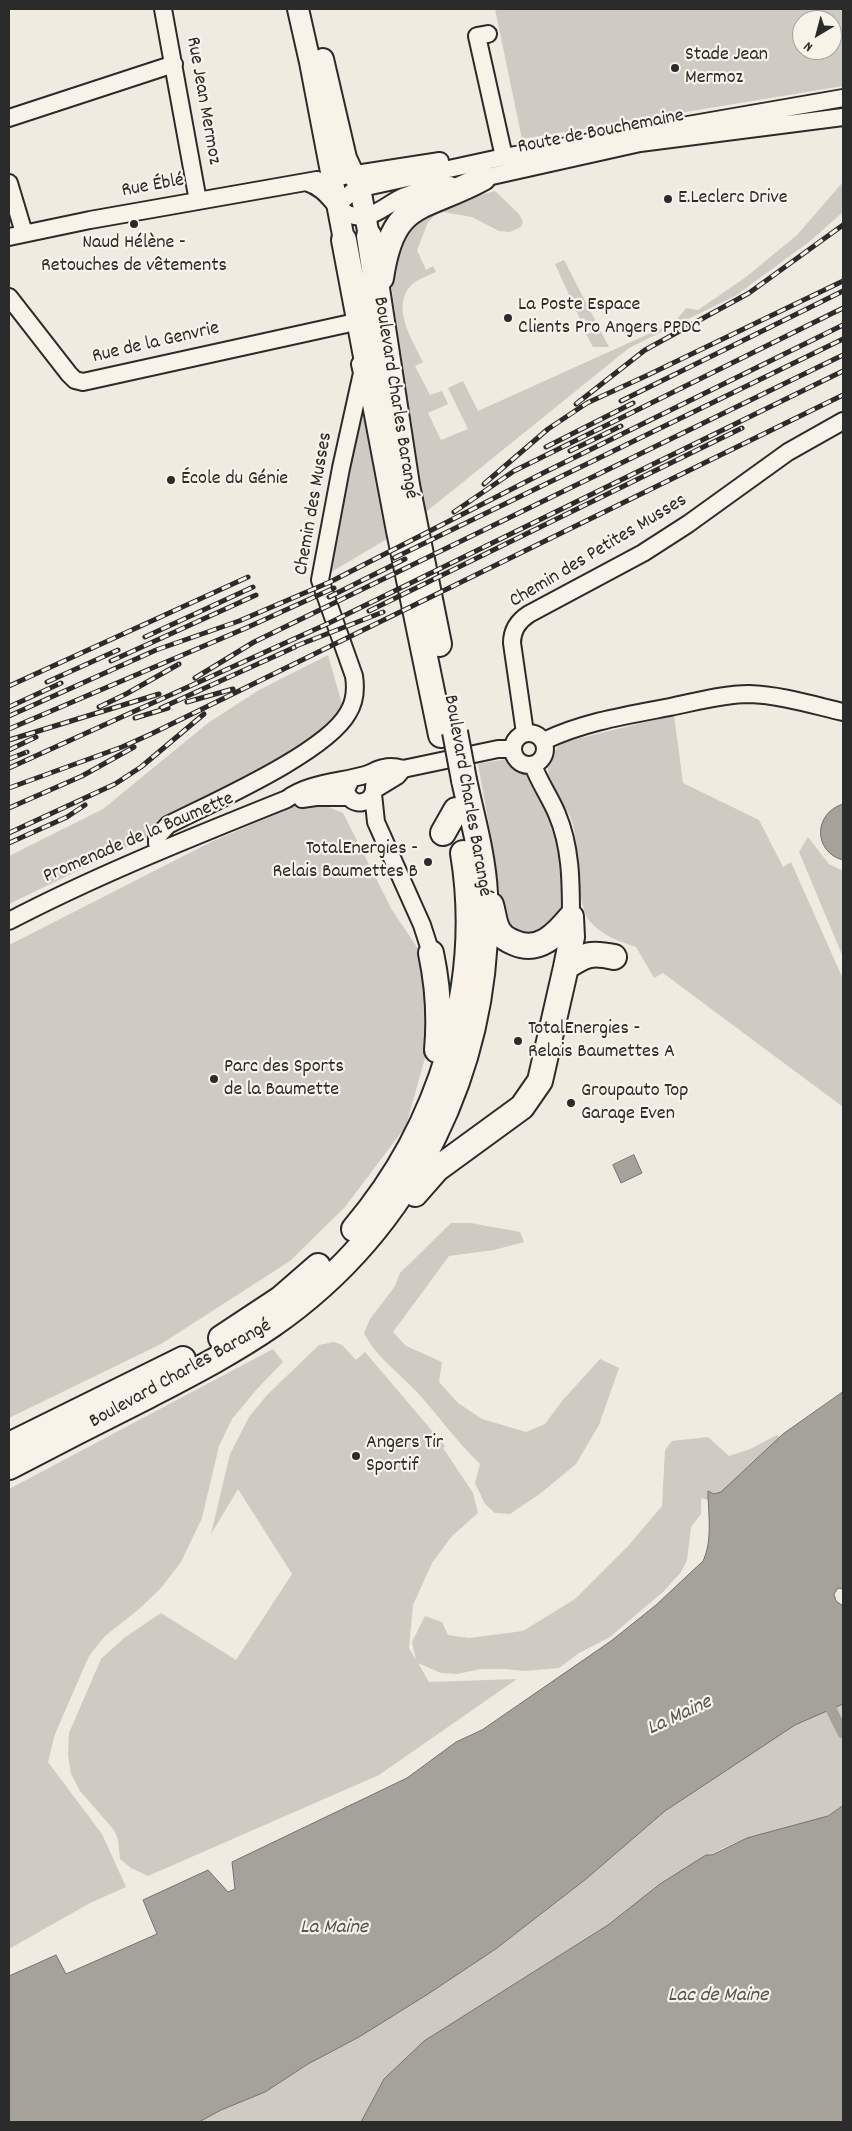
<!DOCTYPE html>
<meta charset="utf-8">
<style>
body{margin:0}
#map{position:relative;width:852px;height:2131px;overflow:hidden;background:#efebe0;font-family:Dekko,sans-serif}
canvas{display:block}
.frame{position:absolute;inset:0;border:10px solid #2b2b2b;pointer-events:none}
.north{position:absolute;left:792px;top:10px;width:50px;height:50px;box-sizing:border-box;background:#f7f3e8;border:1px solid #a5a39c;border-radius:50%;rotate:217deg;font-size:14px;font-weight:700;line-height:20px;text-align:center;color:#2b2b2b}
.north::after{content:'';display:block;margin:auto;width:18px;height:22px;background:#2b2b2b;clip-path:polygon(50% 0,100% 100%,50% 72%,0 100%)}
</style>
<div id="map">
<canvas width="852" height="2131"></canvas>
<div class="frame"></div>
<div class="north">N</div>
</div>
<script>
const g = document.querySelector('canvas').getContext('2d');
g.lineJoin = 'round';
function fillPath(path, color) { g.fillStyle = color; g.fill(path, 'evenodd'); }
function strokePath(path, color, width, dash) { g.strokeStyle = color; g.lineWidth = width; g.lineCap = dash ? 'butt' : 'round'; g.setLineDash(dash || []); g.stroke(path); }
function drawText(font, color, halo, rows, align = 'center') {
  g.font = font + ' Dekko,sans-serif'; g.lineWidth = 4.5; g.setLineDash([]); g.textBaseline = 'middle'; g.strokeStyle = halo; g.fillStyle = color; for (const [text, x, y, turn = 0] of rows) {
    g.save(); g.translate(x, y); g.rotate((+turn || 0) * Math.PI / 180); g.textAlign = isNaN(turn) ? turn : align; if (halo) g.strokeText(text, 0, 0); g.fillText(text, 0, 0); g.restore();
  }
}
const green = new Path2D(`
 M 495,9 L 843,9 L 843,86 L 522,139 ZM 802,20 L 832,20 L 832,50 L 802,50 Z
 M 843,182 L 843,212 L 809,242 L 735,296 L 629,348 L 421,516 L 391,283 C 391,267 396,242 406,228 C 421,208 471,198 495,191 L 519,214 L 523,222 L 521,227 L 510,232 L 499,231 L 472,217 L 443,212 L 434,216 L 428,222 L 417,250 L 426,270 L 433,266 L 436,272 C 429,275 421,278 415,282 C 388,303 412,339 423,362 L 415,366 L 430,395 L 442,391 L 448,404 L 428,413 L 441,440 L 468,429 L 448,388 L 463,381 L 478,411 L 675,322 L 686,308 L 698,310 L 746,277 L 797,235 Z
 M 564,260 L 609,347 L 593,347 L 586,334 L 591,333 L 584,318 L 580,319 L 555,264 Z
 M 363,397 L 392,536 L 328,574 Z
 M 328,655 L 344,711 L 300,748 L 157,825 L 150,836 L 9,904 L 9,856 L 103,809 L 208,723 L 259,690 Z
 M 674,715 L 683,783 L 759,820 L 783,867 L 791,862 L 843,979 L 843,1107 L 663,973 L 654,978 L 636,947 C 618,941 600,935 588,919 C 577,903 578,846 573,825 C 569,806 547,792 548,770 C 548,760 555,751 560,743 Z
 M 506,759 L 518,765 L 526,774 L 546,804 L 558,829 L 566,900 L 553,925 L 535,938 L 516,936 L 503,919 L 494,853 L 478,764 Z
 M 298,805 L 328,807 L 343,813 L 392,910 L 421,953 L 432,1033 L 406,1126 L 345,1207 L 290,1261 L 161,1344 L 9,1418 L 9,945 L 213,841 Z
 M 808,837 L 829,864 L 841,870 L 843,868 L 843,957 L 799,852 Z
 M 451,1223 L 471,1223 L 520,1232 L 524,1242 L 494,1250 L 449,1256 L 393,1332 L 406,1346 L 442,1362 L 439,1382 L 458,1403 L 482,1419 L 526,1432 L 545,1424 L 562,1401 L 600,1359 L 619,1368 L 599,1425 L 576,1464 L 541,1493 L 510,1514 L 495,1513 L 485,1504 L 475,1483 L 480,1464 C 456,1441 438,1415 416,1391 C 397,1371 376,1357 364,1333 L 370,1319 L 395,1286 L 400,1273 Z
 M 334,1342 L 342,1345 L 356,1360 L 365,1352 L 445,1446 L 443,1448 L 473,1493 L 478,1513 L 452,1536 L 432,1563 L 413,1605 L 409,1648 L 416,1660 L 412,1642 L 425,1616 L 442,1622 L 448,1635 L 469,1638 L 523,1631 L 575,1599 L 628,1546 L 662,1506 L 665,1450 L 672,1441 L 708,1437 L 729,1456 L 750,1449 L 777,1435 L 795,1450 L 717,1503 L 701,1498 L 701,1514 L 691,1527 L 687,1560 L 681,1572 L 664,1591 L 610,1637 L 579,1653 L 559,1668 L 525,1671 L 504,1669 L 481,1669 L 457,1674 L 441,1673 L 418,1663 L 429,1682 L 517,1679 L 379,1775 L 148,1876 L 131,1868 L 120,1859 L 118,1839 L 114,1830 L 80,1791 L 71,1774 L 68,1755 L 69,1733 L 101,1659 L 124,1638 L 161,1613 L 236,1660 L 292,1574 L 238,1489 L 211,1534 L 230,1454 L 249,1417 L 267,1395 L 319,1345 Z
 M 273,1349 L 283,1362 L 257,1389 L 232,1419 L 219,1446 L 202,1518 L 181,1562 L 161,1588 L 138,1610 L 105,1636 L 89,1656 L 55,1734 L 48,1762 L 102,1834 L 126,1887 L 90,1903 L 9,1949 L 9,1489 Z
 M 843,1704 L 843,1806 L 828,1816 L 747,1838 L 721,1849 L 660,1884 L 608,1925 L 424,2041 L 384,2079 L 361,2122 L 199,2122 L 221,2110 L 265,2092 L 308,2064 L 351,2041 L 497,1948 L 586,1879 L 665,1811 L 795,1725 Z`);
const water = new Path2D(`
 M 843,804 L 843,860 C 813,852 813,813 843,804 Z
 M 634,1155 L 642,1173 L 621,1183 L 613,1165 Z
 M 843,1392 L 843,1589 L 838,1588 L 834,1594 L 836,1601 L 843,1606 L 843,1704 L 795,1725 L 665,1811 L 586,1879 L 497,1948 L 428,1994 L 359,2037 L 308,2064 L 265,2092 L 221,2110 L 199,2122 L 9,2122 L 9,1976 L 56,1955 L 66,1974 L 157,1934 L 143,1900 L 208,1870 L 228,1892 L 235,1889 L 232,1862 L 407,1778 L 456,1742 L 482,1730 L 611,1641 L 656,1605 L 703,1561 C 713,1540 708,1513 708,1491 L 714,1494 L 721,1492 L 783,1434 Z
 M 843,1806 L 843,2122 L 361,2122 L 384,2079 L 424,2041 L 608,1925 L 660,1884 L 706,1855 L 712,1855 L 747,1838 L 828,1816 Z`);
const canal = new Path2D(`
 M 825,1697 L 843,1733`);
const minor = new Path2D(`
 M 163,9 L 198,201
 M 488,34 L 477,36 L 504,157
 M 9,118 L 174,64
 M 343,176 L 440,161
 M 474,180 L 640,143 L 843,117
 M 306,182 C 330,190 331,206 348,214 C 371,224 385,204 405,196 C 419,190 435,188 450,185
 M 9,183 L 24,233
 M 337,205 L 352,192 L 366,187 L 504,157 L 843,98
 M 9,237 L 90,220 L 317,180
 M 9,297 L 69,374 L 75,380 L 83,382 L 351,323
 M513 749a16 16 0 1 1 32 0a16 16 0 1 1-32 0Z
 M 525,733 L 512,643 C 512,630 518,621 529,614 L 643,553 L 688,524 L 788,452 L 843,421
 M 544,741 C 583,722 628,715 670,707 C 695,702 723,694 749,694 C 781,695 813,705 843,712
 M 533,765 C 539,782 550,797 557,814 C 571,847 571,882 571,917
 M 351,779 L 346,790 C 350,809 375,805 374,786
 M 374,790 L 397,776 L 403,769
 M 373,794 L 376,822 L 422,925 L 431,953
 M 302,799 L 316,797 L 349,797
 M 160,851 L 157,843 L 157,837 L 168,825 C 211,803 326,753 348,713 C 355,702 356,689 354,676 L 320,580 L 341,468 L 362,373 L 360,364
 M 9,921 C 99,874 193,837 287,799 C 308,783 341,782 365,775 C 372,773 377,769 384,768 C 391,766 396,767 403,769 L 498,749 L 513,749`);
const major = new Path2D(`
 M 298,9 L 310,62 L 344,240
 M 323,59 L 346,158 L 360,188 L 369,236`);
const highway = new Path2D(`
 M 369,236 L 407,485 L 439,644
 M 344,240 L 399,531 L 441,735
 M 381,278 C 393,197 423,211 483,178
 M 443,833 L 456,810
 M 491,905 C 494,914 494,927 501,934 C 504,938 510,941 515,943 C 539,953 556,935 571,917
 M 431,953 C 438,986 440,1017 437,1050
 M 566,967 C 586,954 591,952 614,957
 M 415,1194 L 437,1169 L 522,1107 L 540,1081 L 566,967 L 572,937 L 571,917
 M 354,1229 C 440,1128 485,986 463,853
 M 221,1338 L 280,1299 L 318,1266
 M 9,1445 L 183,1359
 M 9,1467 C 55,1443 102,1419 148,1396 C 190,1374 233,1352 272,1325 C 413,1227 492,1064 485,893 C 483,855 472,817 464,780`);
const rail = new Path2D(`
 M 621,401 L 843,291
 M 576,404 L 645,350 L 749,293 L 843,225
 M 546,447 L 633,403
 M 570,451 L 621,426
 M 484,484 L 548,429 L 587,403 L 648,375 L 843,281
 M 454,512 L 514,471 L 843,308
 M 394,558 L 843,339
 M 329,597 L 405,559
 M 369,611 L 742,428
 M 145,637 L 253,587
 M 296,646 L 383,612
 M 111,661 L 256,595
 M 195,678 L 254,642 L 843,355
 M 47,682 L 118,650
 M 9,686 L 248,577
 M 187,702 L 233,689
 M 9,707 L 61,683
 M 99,707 L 126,694 L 179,664
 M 161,708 L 295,647
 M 9,716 L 156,650 L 239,621 L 330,582 L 547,471 L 843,325
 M 135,718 L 168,708
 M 9,729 L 246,628 L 334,588
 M 9,740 L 159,694
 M 9,750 L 36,737
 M 9,759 L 27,752
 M 9,768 L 327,624 L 843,371
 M 9,788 L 122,747 L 151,734 L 843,395
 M 9,808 L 82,776 L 134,747
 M 9,833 L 115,784 L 141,767 L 204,714
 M 9,843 L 67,817 L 85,805`);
const highwayBridge = new Path2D(`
 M 455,732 L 464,780`);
const markers = [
 [675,68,5,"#2b2b2b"],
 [668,199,5,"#2b2b2b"],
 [134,224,5,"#2b2b2b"],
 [508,318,5,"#2b2b2b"],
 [171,480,5,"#2b2b2b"],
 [428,862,5,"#2b2b2b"],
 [518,1041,5,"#2b2b2b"],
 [214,1079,5,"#2b2b2b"],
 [571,1103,5,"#2b2b2b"],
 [356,1456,5,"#2b2b2b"]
];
const poiNames = [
 ["Stade Jean",685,56],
 ["Mermoz",685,79],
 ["E.Leclerc Drive",678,199],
 ["Naud Hélène -",134,244,"center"],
 ["Retouches de vêtements",134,267,"center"],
 ["La Poste Espace",518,306],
 ["Clients Pro Angers PPDC",518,329],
 ["École du Génie",181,480],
 ["TotalEnergies -",418,850,"right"],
 ["Relais Baumettes B",418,873,"right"],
 ["TotalEnergies -",528,1030],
 ["Relais Baumettes A",528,1053],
 ["Parc des Sports",224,1068],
 ["de la Baumette",224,1091],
 ["Groupauto Top",581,1092],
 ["Garage Even",581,1115],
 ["Angers Tir",366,1444],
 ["Sportif",366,1467]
];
const streetNames = [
 ["Rue Jean Mermoz",202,101,80],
 ["Route de Bouchemaine",601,133,-11],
 ["Rue Éblé",153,187,-10],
 ["Rue de la Genvrie",156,344,-13],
 ["Boulevard Charles Barangé",394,398,81],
 ["Chemin des Musses",315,504,-80],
 ["Chemin des Petites Musses",599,552,-31],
 ["Boulevard Charles Barangé",466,796,80],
 ["Promenade de la Baumette",139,839,-23],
 ["Boulevard Charles Barangé",181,1375,-29]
];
const waterNames = [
 ["La Maine",680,1717,-25],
 ["La Maine",334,1929],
 ["Lac de Maine",718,1997]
];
fillPath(green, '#cfcbc2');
fillPath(water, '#a4a29a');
strokePath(water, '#74726e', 1);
strokePath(canal, '#a4a29a', 11);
strokePath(minor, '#2b2b2b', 20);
strokePath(major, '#2b2b2b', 24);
strokePath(highway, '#2b2b2b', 28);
strokePath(minor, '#f7f3e8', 16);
strokePath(major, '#f7f3e8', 20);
strokePath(highway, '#f7f3e8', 24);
strokePath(rail, '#2b2b2b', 5);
strokePath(rail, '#f7f3e8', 3, [9]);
strokePath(highwayBridge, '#2b2b2b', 28, []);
strokePath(highwayBridge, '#f7f3e8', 24);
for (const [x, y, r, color] of markers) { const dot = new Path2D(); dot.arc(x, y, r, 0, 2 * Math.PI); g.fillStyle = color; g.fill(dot); strokePath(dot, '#f7f3e8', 2); }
drawText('20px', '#2b2b2b', '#f7f3e8', poiNames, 'left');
drawText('20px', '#2b2b2b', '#f7f3e8', streetNames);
drawText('italic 21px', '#555552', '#f7f3e8', waterNames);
</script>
